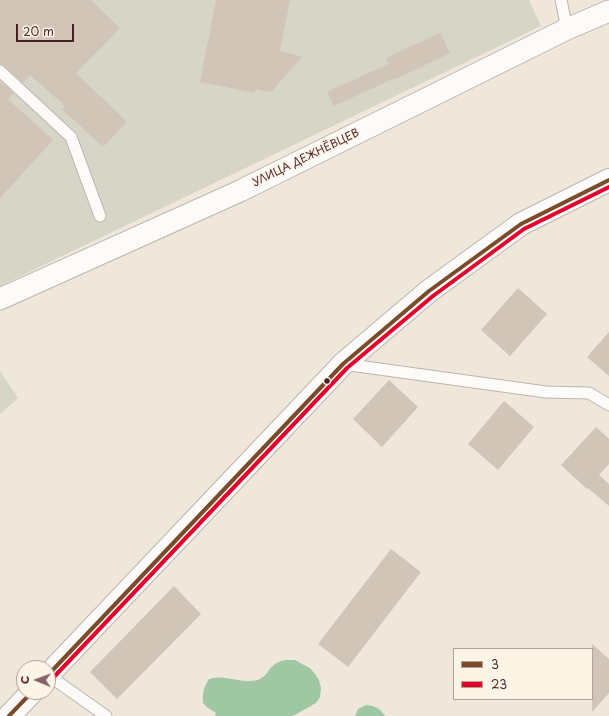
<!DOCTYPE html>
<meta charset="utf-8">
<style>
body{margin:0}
#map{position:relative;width:609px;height:716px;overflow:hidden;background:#efe7da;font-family:"Playpen Sans",sans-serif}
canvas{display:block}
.legend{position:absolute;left:453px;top:648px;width:140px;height:52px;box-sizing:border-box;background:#fcf5e5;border:1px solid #b59f9b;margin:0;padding:5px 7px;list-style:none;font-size:12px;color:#4a1f2b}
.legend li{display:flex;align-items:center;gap:8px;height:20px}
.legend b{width:20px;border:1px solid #b59f9b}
.north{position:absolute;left:16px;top:660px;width:40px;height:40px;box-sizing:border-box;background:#fcf5e5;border:1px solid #b59f9b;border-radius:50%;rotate:271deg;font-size:11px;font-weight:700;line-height:16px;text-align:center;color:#4a1f2b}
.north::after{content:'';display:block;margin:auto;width:14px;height:18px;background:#846568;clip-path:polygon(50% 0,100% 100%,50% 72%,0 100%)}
.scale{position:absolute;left:16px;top:24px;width:58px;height:18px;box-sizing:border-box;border:2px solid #4a1f2b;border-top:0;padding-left:5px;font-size:12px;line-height:14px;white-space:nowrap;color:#4a1f2b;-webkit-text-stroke:3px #fcf5e5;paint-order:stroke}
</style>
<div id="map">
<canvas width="609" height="716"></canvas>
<ul class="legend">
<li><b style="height:5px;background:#7a4b2a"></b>3</li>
<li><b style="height:5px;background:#e4002b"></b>23</li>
</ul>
<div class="north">С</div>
<div class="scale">20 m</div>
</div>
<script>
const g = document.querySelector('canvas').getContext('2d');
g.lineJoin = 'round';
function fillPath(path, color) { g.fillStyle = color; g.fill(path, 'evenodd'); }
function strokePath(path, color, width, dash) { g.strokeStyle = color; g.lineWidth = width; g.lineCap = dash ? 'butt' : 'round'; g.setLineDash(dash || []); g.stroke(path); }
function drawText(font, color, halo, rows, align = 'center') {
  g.font = font + ' "Playpen Sans",sans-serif'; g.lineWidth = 3.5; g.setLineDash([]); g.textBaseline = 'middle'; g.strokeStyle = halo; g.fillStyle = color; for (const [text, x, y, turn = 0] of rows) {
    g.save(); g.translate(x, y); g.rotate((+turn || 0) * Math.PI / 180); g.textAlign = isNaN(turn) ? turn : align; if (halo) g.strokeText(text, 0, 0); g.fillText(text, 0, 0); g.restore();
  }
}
const industrial = new Path2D(`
 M 0,0 L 529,0 L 541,26 L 0,286 Z
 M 0,371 L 18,398 L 0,414 Z`);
const forest = new Path2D(`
 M 287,660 L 295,660 L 302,664 L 310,668 L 315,674 L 319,680 L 321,688 L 320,697 L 316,703 L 293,716 L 215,716 L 216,713 L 208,708 L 203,703 C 202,693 204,687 209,679 C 214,678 219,677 225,678 C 236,679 245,683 257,680 C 271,676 267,662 287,660 Z
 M 366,705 C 375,706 380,708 385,716 L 355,716 L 358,709 Z`);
const building = new Path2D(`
 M 0,0 L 91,0 L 120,28 L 76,73 L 127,122 L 103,147 L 62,109 L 65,106 L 30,75 L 23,83 L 5,66 L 0,64 Z
 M 216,0 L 290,0 L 280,51 L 302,57 L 271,92 L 255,89 L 255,93 L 200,82 Z
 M 440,33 L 450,53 L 396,79 L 395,78 L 334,106 L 327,92 L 388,64 L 386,58 Z
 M 0,81 L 14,93 L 8,99 L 53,140 L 0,198 Z
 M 518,288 L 547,314 L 510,356 L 481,330 Z
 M 609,332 L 609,376 L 587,357 Z
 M 389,380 L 418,407 L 382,447 L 353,419 Z
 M 504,401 L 534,427 L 498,470 L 468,444 Z
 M 596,427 L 609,439 L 609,464 L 599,475 L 609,484 L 609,506 L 588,488 L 587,489 L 561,465 Z
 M 391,549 L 421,572 L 348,667 L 318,644 Z
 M 174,586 L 201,614 L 117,699 L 90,672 Z
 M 592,644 L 609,659 L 609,693 L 592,712 Z`);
const service = new Path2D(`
 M 561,0 L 567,29
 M 0,71 L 71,137 L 100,216
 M 343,364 L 546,392 L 589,393 L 609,405
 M 48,675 L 106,716`);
const minor = new Path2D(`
 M 0,299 L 240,191 L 567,29 L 609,11`);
const secondary = new Path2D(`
 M 48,675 L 343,364 L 429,291 L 521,224 L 609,180
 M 9,716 L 32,692`);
const bus1 = new Path2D(`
 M 48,675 L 343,364 L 429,291 L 521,224 L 609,180
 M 9,716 L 32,692`);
const bus2 = new Path2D(`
 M 52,679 L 347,368 L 433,296 L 524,229 L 609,187`);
const markers = [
 [327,381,3.5,"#4a1f2b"]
];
const streetNames = [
 ["УЛИЦА ДЕЖНЁВЦЕВ",306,158,-26]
];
fillPath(industrial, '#d7d5c8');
fillPath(forest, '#9fc7a4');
fillPath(building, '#d0c5b7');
strokePath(service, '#beb4ad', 13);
strokePath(minor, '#beb4ad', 23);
strokePath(secondary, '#beb4ad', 24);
strokePath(service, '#fdfbf9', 11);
strokePath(minor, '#fdfbf9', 21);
strokePath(secondary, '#fdfbf9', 22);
strokePath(bus1, '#7a4b2a', 4);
strokePath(bus2, '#e4002b', 4);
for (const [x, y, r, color] of markers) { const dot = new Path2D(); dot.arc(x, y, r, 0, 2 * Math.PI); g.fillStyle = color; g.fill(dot); strokePath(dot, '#fcf5e5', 1.5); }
drawText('11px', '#4a1f2b', '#fcf5e5', streetNames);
</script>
